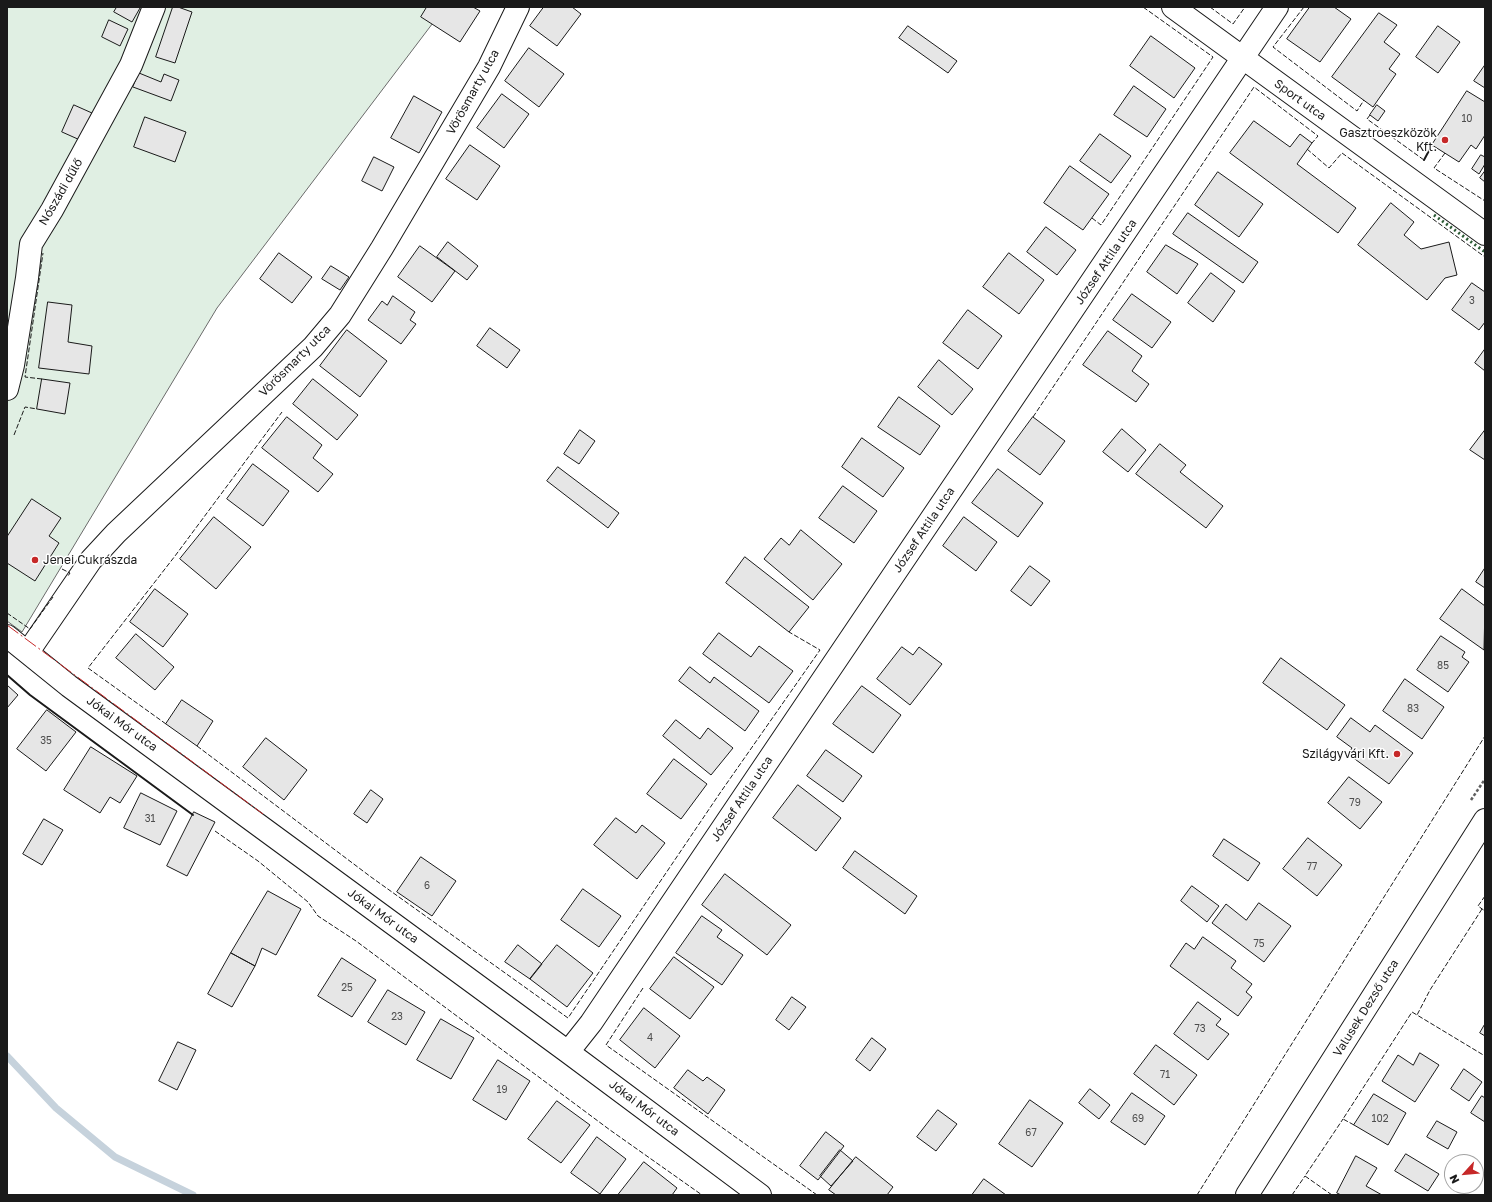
<!DOCTYPE html>
<meta charset="utf-8">
<style>
body{margin:0}
#map{position:relative;width:1492px;height:1202px;overflow:hidden;background:#fff;font-family:"Golos Text",sans-serif}
canvas{display:block}
.frame{position:absolute;inset:0;border:8px solid #1a1a1a;pointer-events:none}
.north{position:absolute;left:1444px;top:1154px;width:40px;height:40px;box-sizing:border-box;background:#fff;border:1px solid #a3a3a3;border-radius:50%;rotate:243deg;font-size:11px;font-weight:700;line-height:16px;text-align:center;color:#1a1a1a}
.north::after{content:'';display:block;margin:auto;width:14px;height:18px;background:#c62828;clip-path:polygon(50% 0,100% 100%,50% 72%,0 100%)}
</style>
<div id="map">
<canvas width="1492" height="1202"></canvas>
<div class="frame"></div>
<div class="north">N</div>
</div>
<script>
const g = document.querySelector('canvas').getContext('2d');
g.lineJoin = 'round';
function fillPath(path, color) { g.fillStyle = color; g.fill(path, 'evenodd'); }
function strokePath(path, color, width, dash) { g.strokeStyle = color; g.lineWidth = width; g.lineCap = dash ? 'butt' : 'round'; g.setLineDash(dash || []); g.stroke(path); }
function drawText(font, color, halo, rows, align = 'center') {
  g.font = font + ' "Golos Text",sans-serif'; g.lineWidth = 3; g.setLineDash([]); g.textBaseline = 'middle'; g.strokeStyle = halo; g.fillStyle = color; for (const [text, x, y, turn = 0] of rows) {
    g.save(); g.translate(x, y); g.rotate((+turn || 0) * Math.PI / 180); g.textAlign = isNaN(turn) ? turn : align; if (halo) g.strokeText(text, 0, 0); g.fillText(text, 0, 0); g.restore();
  }
}
const green = new Path2D(`
 M 7,7 L 445,7 L 217,308 L 22,632 L 7,621 Z`);
const stream = new Path2D(`
 M 7,1056 L 56,1108 L 115,1157 L 193,1195`);
const building = new Path2D(`
 M 117,7 L 139,7 L 140,8 L 132,22 L 114,12 Z
 M 173,7 L 178,7 L 192,12 L 175,63 L 156,57 Z
 M 427,7 L 473,7 L 480,11 L 460,42 L 421,17 Z
 M 544,7 L 572,7 L 581,14 L 557,46 L 530,26 Z
 M 1310,7 L 1334,7 L 1351,19 L 1320,62 L 1287,39 Z
 M 1379,13 L 1397,25 L 1384,42 L 1400,54 L 1389,69 L 1396,74 L 1373,107 L 1332,77 Z
 M 109,20 L 128,29 L 120,46 L 102,37 Z
 M 908,26 L 957,61 L 948,73 L 899,38 Z
 M 1438,26 L 1460,42 L 1438,73 L 1416,57 Z
 M 1151,36 L 1195,68 L 1174,98 L 1130,66 Z
 M 529,48 L 564,74 L 539,107 L 505,81 Z
 M 1485,65 L 1485,88 L 1474,81 Z
 M 139,73 L 161,82 L 164,74 L 179,80 L 171,101 L 133,87 Z
 M 1134,86 L 1166,109 L 1147,137 L 1114,115 Z
 M 1467,91 L 1485,102 L 1485,135 L 1476,149 L 1471,145 L 1459,162 L 1432,145 Z
 M 502,94 L 529,114 L 504,148 L 477,128 Z
 M 414,96 L 442,112 L 419,153 L 391,138 Z
 M 74,105 L 92,113 L 80,140 L 62,132 Z
 M 1377,105 L 1385,111 L 1378,121 L 1370,115 Z
 M 145,117 L 186,132 L 175,162 L 134,147 Z
 M 1254,121 L 1290,147 L 1300,134 L 1312,143 L 1297,164 L 1356,208 L 1338,233 L 1230,153 Z
 M 1100,134 L 1131,156 L 1111,183 L 1080,161 Z
 M 470,145 L 500,166 L 477,200 L 446,179 Z
 M 1481,155 L 1485,157 L 1485,164 L 1479,174 L 1472,169 Z
 M 374,157 L 394,167 L 382,191 L 362,181 Z
 M 1070,166 L 1109,194 L 1083,230 L 1044,203 Z
 M 1485,171 L 1485,182 L 1480,178 Z
 M 1218,172 L 1263,204 L 1239,237 L 1195,205 Z
 M 1391,203 L 1414,222 L 1404,235 L 1421,249 L 1449,242 L 1457,275 L 1445,278 L 1427,300 L 1358,245 Z
 M 1188,213 L 1258,262 L 1243,283 L 1173,234 Z
 M 1046,227 L 1076,250 L 1057,275 L 1027,252 Z
 M 448,242 L 478,266 L 467,280 L 437,257 Z
 M 1166,245 L 1198,264 L 1177,294 L 1147,272 Z
 M 420,246 L 455,271 L 432,302 L 398,277 Z
 M 279,253 L 312,277 L 292,303 L 260,279 Z
 M 1009,253 L 1044,280 L 1019,314 L 983,287 Z
 M 331,266 L 349,277 L 340,290 L 322,279 Z
 M 1211,273 L 1235,291 L 1213,322 L 1188,303 Z
 M 1472,283 L 1485,292 L 1485,322 L 1479,330 L 1452,310 Z
 M 1132,294 L 1171,322 L 1152,348 L 1113,320 Z
 M 393,296 L 415,312 L 410,320 L 416,324 L 401,344 L 368,320 L 382,301 L 387,305 Z
 M 48,302 L 72,305 L 68,342 L 92,346 L 89,374 L 39,368 Z
 M 968,310 L 1002,336 L 978,369 L 943,343 Z
 M 490,328 L 520,350 L 507,368 L 477,346 Z
 M 347,330 L 387,361 L 360,397 L 320,366 Z
 M 1108,331 L 1142,356 L 1132,371 L 1149,384 L 1136,402 L 1083,365 Z
 M 1485,349 L 1485,371 L 1475,363 Z
 M 939,360 L 973,389 L 952,415 L 918,387 Z
 M 42,379 L 70,383 L 65,414 L 37,409 Z
 M 313,379 L 358,415 L 337,440 L 293,404 Z
 M 899,397 L 940,426 L 920,455 L 878,427 Z
 M 287,417 L 322,445 L 313,458 L 333,474 L 318,492 L 262,448 Z
 M 1033,417 L 1065,441 L 1040,475 L 1008,451 Z
 M 1122,429 L 1146,450 L 1128,472 L 1103,452 Z
 M 580,430 L 595,441 L 579,464 L 564,454 Z
 M 1485,430 L 1485,460 L 1470,450 Z
 M 862,438 L 904,468 L 883,497 L 842,467 Z
 M 1160,444 L 1186,465 L 1180,472 L 1223,506 L 1206,528 L 1136,474 Z
 M 253,464 L 289,491 L 263,526 L 227,499 Z
 M 558,467 L 619,513 L 608,528 L 547,481 Z
 M 998,469 L 1043,503 L 1018,537 L 972,503 Z
 M 843,486 L 877,511 L 854,543 L 819,518 Z
 M 32,499 L 61,518 L 49,536 L 59,543 L 35,581 L 7,563 L 7,537 Z
 M 214,517 L 251,547 L 216,589 L 180,559 Z
 M 964,517 L 997,542 L 976,571 L 943,546 Z
 M 801,530 L 842,564 L 813,600 L 764,559 L 781,538 L 789,545 Z
 M 745,557 L 809,607 L 789,632 L 726,583 Z
 M 1030,566 L 1050,581 L 1031,606 L 1011,591 Z
 M 1485,568 L 1485,588 L 1476,582 Z
 M 155,589 L 188,614 L 163,647 L 130,622 Z
 M 1462,589 L 1485,606 L 1484,650 L 1440,619 Z
 M 719,633 L 751,657 L 759,646 L 793,671 L 769,703 L 703,654 Z
 M 136,634 L 174,667 L 155,690 L 116,658 Z
 M 1441,636 L 1465,652 L 1462,657 L 1469,662 L 1448,692 L 1417,670 Z
 M 902,647 L 913,655 L 919,647 L 942,664 L 910,705 L 877,679 Z
 M 1281,658 L 1345,705 L 1327,730 L 1263,683 Z
 M 690,667 L 710,683 L 714,677 L 759,711 L 745,731 L 679,681 Z
 M 1405,679 L 1444,707 L 1422,739 L 1383,711 Z
 M 7,685 L 18,695 L 7,708 Z
 M 862,686 L 901,715 L 873,753 L 833,724 Z
 M 182,700 L 213,721 L 197,746 L 166,724 Z
 M 47,710 L 76,732 L 46,771 L 17,749 Z
 M 1351,718 L 1370,732 L 1375,725 L 1413,753 L 1389,784 L 1348,754 L 1352,748 L 1337,737 Z
 M 676,720 L 700,739 L 708,728 L 733,748 L 711,775 L 663,736 Z
 M 266,738 L 307,770 L 284,800 L 243,767 Z
 M 91,747 L 137,776 L 120,803 L 110,797 L 100,813 L 64,790 Z
 M 826,750 L 862,776 L 843,802 L 807,776 Z
 M 674,759 L 707,784 L 681,819 L 647,794 Z
 M 1349,777 L 1382,802 L 1360,829 L 1328,803 Z
 M 798,785 L 841,818 L 816,851 L 773,818 Z
 M 371,790 L 383,799 L 367,823 L 354,814 Z
 M 141,793 L 177,811 L 160,845 L 124,828 Z
 M 194,812 L 215,822 L 187,876 L 167,866 Z
 M 616,818 L 636,833 L 642,825 L 665,843 L 637,879 L 594,845 Z
 M 44,819 L 63,830 L 42,865 L 23,854 Z
 M 1308,838 L 1342,865 L 1317,896 L 1283,869 Z
 M 1224,839 L 1260,863 L 1248,881 L 1213,856 Z
 M 855,851 L 917,896 L 905,914 L 843,868 Z
 M 421,857 L 456,881 L 432,916 L 397,892 Z
 M 725,874 L 791,925 L 767,955 L 702,905 Z
 M 1192,886 L 1219,906 L 1207,922 L 1181,901 Z
 M 583,889 L 621,916 L 599,947 L 561,920 Z
 M 268,891 L 301,909 L 276,955 L 262,948 L 255,966 L 231,953 Z
 M 1259,903 L 1291,926 L 1264,962 L 1212,923 L 1226,904 L 1246,920 Z
 M 702,916 L 722,930 L 717,937 L 743,955 L 722,985 L 676,953 Z
 M 1203,937 L 1236,961 L 1231,968 L 1252,984 L 1246,992 L 1252,997 L 1238,1016 L 1170,966 L 1186,943 L 1194,949 Z
 M 518,945 L 542,964 L 530,979 L 505,962 Z
 M 557,945 L 593,973 L 567,1007 L 530,979 Z
 M 231,953 L 255,966 L 232,1007 L 208,994 Z
 M 674,957 L 714,987 L 690,1019 L 650,989 Z
 M 342,958 L 376,980 L 352,1017 L 318,996 Z
 M 388,990 L 425,1012 L 406,1045 L 368,1022 Z
 M 792,997 L 806,1007 L 789,1030 L 776,1020 Z
 M 1198,1002 L 1221,1019 L 1216,1025 L 1229,1034 L 1208,1060 L 1174,1034 Z
 M 644,1008 L 680,1036 L 655,1068 L 620,1040 Z
 M 441,1019 L 474,1038 L 451,1079 L 417,1060 Z
 M 1485,1024 L 1485,1036 L 1480,1033 Z
 M 872,1038 L 886,1049 L 870,1071 L 856,1060 Z
 M 178,1042 L 196,1050 L 177,1090 L 159,1081 Z
 M 1156,1045 L 1197,1075 L 1174,1105 L 1134,1074 Z
 M 1420,1053 L 1439,1065 L 1415,1102 L 1382,1081 L 1398,1055 L 1413,1065 Z
 M 498,1060 L 530,1081 L 506,1120 L 473,1100 Z
 M 1464,1069 L 1482,1082 L 1469,1101 L 1451,1089 Z
 M 688,1070 L 703,1081 L 707,1077 L 725,1090 L 708,1114 L 674,1088 Z
 M 1090,1089 L 1110,1105 L 1099,1119 L 1079,1103 Z
 M 1132,1093 L 1165,1116 L 1145,1145 L 1111,1122 Z
 M 1374,1094 L 1406,1113 L 1388,1145 L 1354,1125 Z
 M 1482,1096 L 1485,1098 L 1485,1122 L 1471,1113 Z
 M 1030,1100 L 1063,1123 L 1032,1167 L 999,1144 Z
 M 557,1101 L 590,1125 L 561,1163 L 528,1139 Z
 M 938,1110 L 957,1124 L 936,1151 L 917,1137 Z
 M 1437,1121 L 1457,1132 L 1448,1149 L 1427,1137 Z
 M 826,1132 L 844,1146 L 818,1180 L 800,1166 Z
 M 597,1137 L 626,1159 L 600,1194 L 571,1173 Z
 M 840,1150 L 853,1161 L 831,1186 L 820,1176 Z
 M 1406,1154 L 1439,1174 L 1428,1191 L 1395,1171 Z
 M 1356,1156 L 1377,1168 L 1366,1186 L 1382,1195 L 1341,1195 L 1337,1193 Z
 M 856,1157 L 893,1187 L 887,1195 L 836,1195 L 829,1190 Z
 M 644,1162 L 677,1188 L 672,1195 L 618,1195 Z
 M 984,1179 L 1006,1195 L 972,1195 Z`);
const path = new Path2D(`
 M 1471,800 L 1485,779`);
const minor = new Path2D(`
 M 1173,7 L 1485,234
 M 7,389 L 13,365 L 27,278 L 31,244 L 52,210 L 131,65 L 154,7
 M 7,636 L 69,686 L 568,1052 L 760,1195
 M 28,652 L 91,560 L 116,533 L 313,347 L 340,315 L 382,248 L 489,67 L 518,7
 M 568,1052 L 591,1023 L 1277,7`);
const major = new Path2D(`
 M 1247,1195 L 1485,820`);
const hedge = new Path2D(`
 M 1434,215 L 1485,252`);
const fence = new Path2D(`
 M 1210,7 L 1233,24 L 1245,7
 M 1304,7 L 1273,47 L 1357,111 L 1364,100
 M 1370,115 L 1367,119 L 1424,160
 M 1307,149 L 1329,168 L 1342,153 L 1485,257
 M 1445,153 L 1434,168 L 1485,201
 M 1092,218 L 1101,225 L 1213,57 L 1143,7
 M 42,379 L 25,377 L 43,253
 M 1033,417 L 1254,87 L 1318,136 L 1312,143
 M 14,435 L 25,407 L 37,409
 M 62,569 L 70,573 L 68,576
 M 7,613 L 30,629 L 53,597
 M 166,724 L 88,668 L 175,556 L 282,412
 M 197,746 L 371,877 L 568,1018 L 720,793 L 820,650 L 789,632
 M 215,831 L 258,861 L 308,902 L 318,916 L 356,941 L 610,1130 L 702,1195
 M 1485,896 L 1478,906 L 1485,911
 M 1482,909 L 1430,990 L 1417,1015 L 1485,1056
 M 643,988 L 606,1045 L 817,1195
 M 1354,1125 L 1343,1119 L 1412,1012 L 1417,1015
 M 1197,1195 L 1485,736
 M 1292,1195 L 1305,1176
 M 1332,1195 L 1305,1176 L 1343,1119`);
const wall = new Path2D(`
 M 1424,160 L 1432,145
 M 7,675 L 30,695 L 193,815`);
const power = new Path2D(`
 M 7,625 L 263,814`);
const markers = [
 [1445,140,4,"#c62828"],
 [35,560,4,"#c62828"],
 [1397,754,4,"#c62828"]
];
const numberNames = [
 ["10",1467,119],
 ["3",1472,301],
 ["85",1443,666],
 ["83",1413,709],
 ["35",46,741],
 ["79",1355,803],
 ["31",150,819],
 ["77",1312,867],
 ["6",427,886],
 ["75",1259,944],
 ["25",347,988],
 ["23",397,1017],
 ["73",1200,1029],
 ["4",650,1038],
 ["71",1165,1075],
 ["19",502,1090],
 ["69",1138,1119],
 ["102",1380,1119],
 ["67",1031,1133]
];
const streetNames = [
 ["Vörösmarty utca",473,92,-61],
 ["Sport utca",1300,100,36],
 ["Nószádi dűlő",61,192,-60],
 ["József Attila utca",1106,262,-56],
 ["Vörösmarty utca",295,361,-45],
 ["József Attila utca",924,530,-56],
 ["Jókai Mór utca",122,724,36],
 ["József Attila utca",742,799,-56],
 ["Jókai Mór utca",383,916,36],
 ["Valusek Dezső utca",1366,1008,-58],
 ["Jókai Mór utca",644,1108,37]
];
const poiNames = [
 ["Gasztroeszközök",1437,133],
 ["Kft.",1437,147],
 ["Jenei Cukrászda",43,560,"left"],
 ["Szilágyvári Kft.",1389,754]
];
fillPath(green, '#e0efe3');
strokePath(green, '#6a6a6a', 1);
strokePath(stream, '#c6d2dc', 7);
fillPath(building, '#e6e6e6');
strokePath(building, '#1a1a1a', 1);
strokePath(minor, '#1a1a1a', 24);
strokePath(major, '#1a1a1a', 24);
strokePath(path, '#5f5f5f', 2.5, [3, 2]);
strokePath(minor, '#fff', 22);
strokePath(major, '#fff', 22);
strokePath(hedge, '#2b5a34', 3, [2, 3]);
strokePath(fence, '#1a1a1a', 1, [5, 2]);
strokePath(wall, '#1a1a1a', 2);
strokePath(power, '#c62828', 1, [14, 3, 2, 3]);
for (const [x, y, r, color] of markers) { const dot = new Path2D(); dot.arc(x, y, r, 0, 2 * Math.PI); g.fillStyle = color; g.fill(dot); strokePath(dot, '#fff', 1.5); }
drawText('10px', '#4d4d4d', null, numberNames);
drawText('12px', '#1a1a1a', '#fff', streetNames);
drawText('12px', '#1a1a1a', '#fff', poiNames, 'right');
</script>
